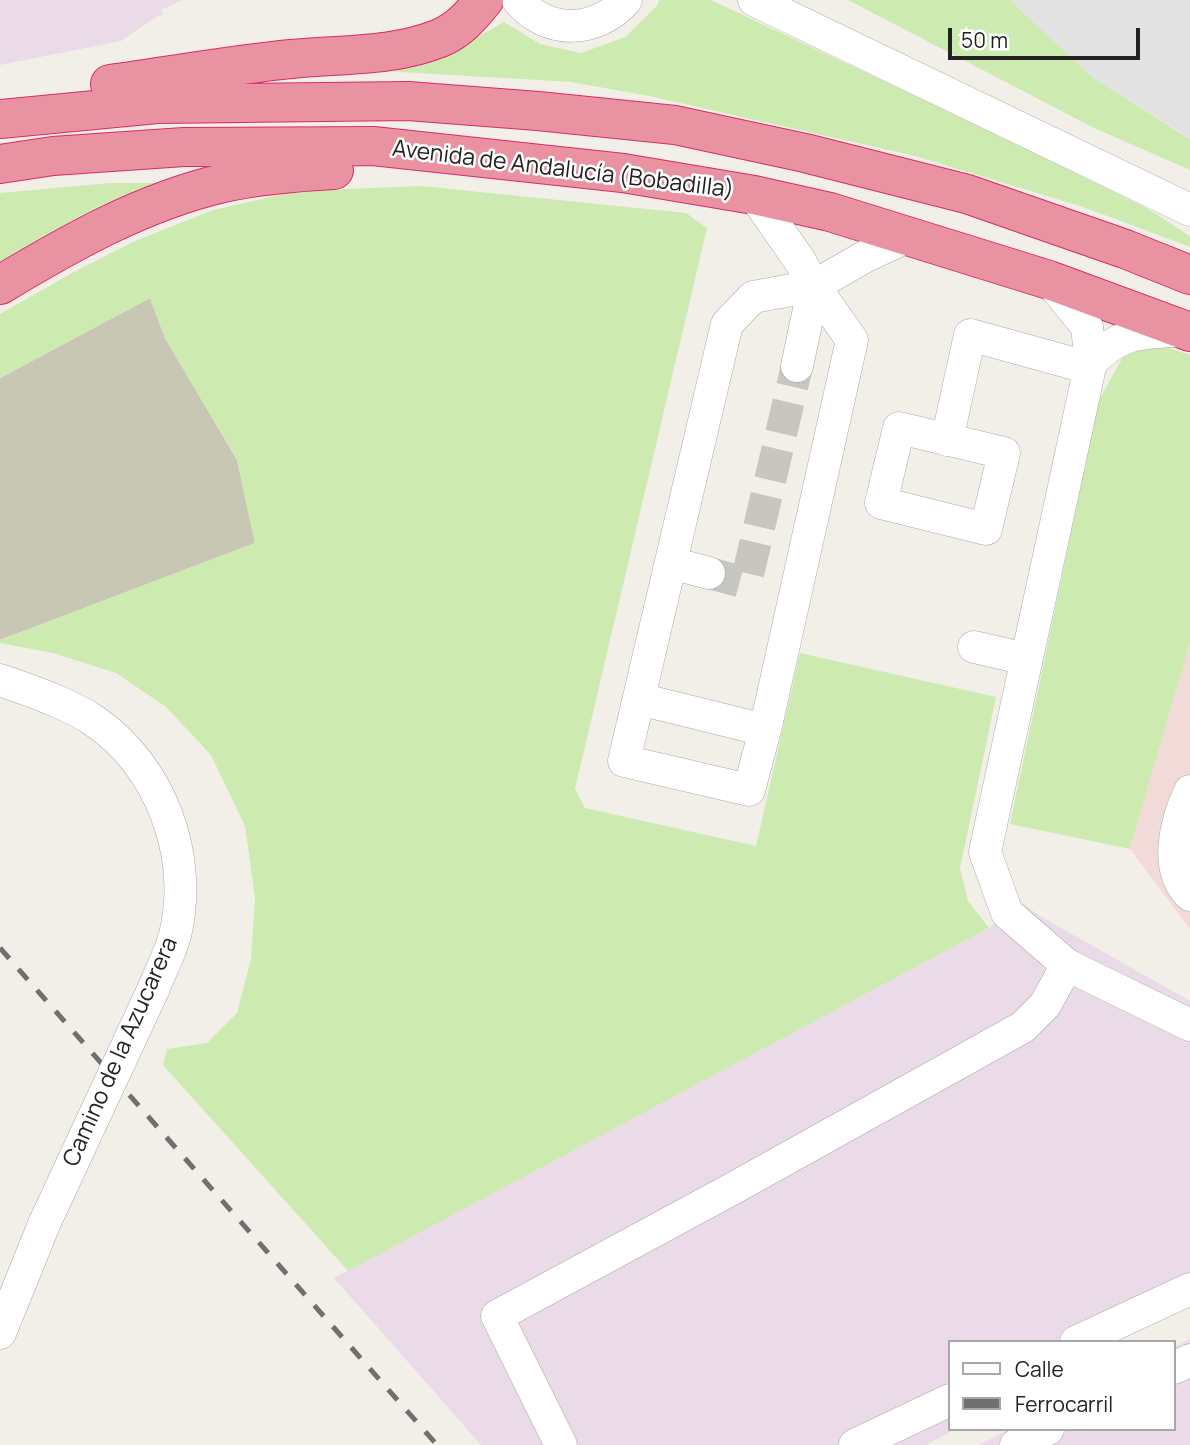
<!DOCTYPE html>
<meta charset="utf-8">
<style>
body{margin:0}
#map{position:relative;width:1190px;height:1445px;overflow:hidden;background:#f2efe9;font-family:Manrope,sans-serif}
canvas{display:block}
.legend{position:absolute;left:948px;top:1340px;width:228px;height:91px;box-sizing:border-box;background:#fff;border:2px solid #a7a7a7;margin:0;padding:9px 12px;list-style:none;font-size:21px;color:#222}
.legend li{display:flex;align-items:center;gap:14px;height:35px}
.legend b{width:35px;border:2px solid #a7a7a7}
.scale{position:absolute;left:948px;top:28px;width:192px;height:32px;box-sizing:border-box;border:4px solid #222;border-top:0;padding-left:9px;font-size:21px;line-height:24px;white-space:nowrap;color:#222;-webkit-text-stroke:5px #fff;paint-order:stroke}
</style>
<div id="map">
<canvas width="1190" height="1445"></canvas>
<ul class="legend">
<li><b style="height:9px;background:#fff"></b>Calle</li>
<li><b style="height:9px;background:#707070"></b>Ferrocarril</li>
</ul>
<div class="scale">50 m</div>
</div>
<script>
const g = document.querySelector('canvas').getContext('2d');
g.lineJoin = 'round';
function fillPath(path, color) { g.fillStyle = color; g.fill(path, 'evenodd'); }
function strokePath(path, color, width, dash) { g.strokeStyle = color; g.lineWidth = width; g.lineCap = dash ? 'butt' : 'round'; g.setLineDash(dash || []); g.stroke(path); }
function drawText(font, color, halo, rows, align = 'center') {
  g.font = font + ' Manrope,sans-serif'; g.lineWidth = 5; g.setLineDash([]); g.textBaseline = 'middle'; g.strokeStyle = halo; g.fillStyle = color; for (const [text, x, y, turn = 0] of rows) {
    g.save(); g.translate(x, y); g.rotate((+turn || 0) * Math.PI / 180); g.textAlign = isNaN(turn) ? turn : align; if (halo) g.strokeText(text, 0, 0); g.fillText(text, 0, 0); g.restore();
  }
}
const commercial = new Path2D(`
 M 1190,643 L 1190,929 L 1130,849 Z`);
const industrial = new Path2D(`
 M 0,0 L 183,0 L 161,10 L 163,15 L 156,17 L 121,41 L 0,65 Z
 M 1022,903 L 1040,916 L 1190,1001 L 1190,1299 L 1097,1342 L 950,1342 L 950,1429 L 956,1429 L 926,1445 L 481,1445 L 334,1278 L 989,928 Z
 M 1190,1339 L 1190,1445 L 979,1445 L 1010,1429 L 1174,1429 L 1174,1347 Z`);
const construction = new Path2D(`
 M 150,298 L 165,338 L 237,460 L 255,543 L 0,640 L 0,378 Z`);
const grass = new Path2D(`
 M 659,0 L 711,0 L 1022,146 L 1148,209 L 1190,236 L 1190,247 L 1083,207 L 915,156 L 649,96 L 571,82 L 348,69 L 457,48 L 504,22 L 540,44 L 581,53 L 625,37 L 657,6 Z
 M 848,0 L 1010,0 L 1095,79 L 1190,139 L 1190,170 L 1094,128 Z
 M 110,183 L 159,183 L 0,264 L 0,193 Z
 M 421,186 L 686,213 L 707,228 L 575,789 L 585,808 L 756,846 L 800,653 L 996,697 L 960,868 L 968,901 L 989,928 L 348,1271 L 163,1065 L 167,1049 L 207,1043 L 237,1013 L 251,959 L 255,898 L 245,826 L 211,755 L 166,707 L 116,673 L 53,653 L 0,643 L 0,640 L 255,543 L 237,460 L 165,338 L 150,298 L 0,378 L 0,314 L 74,272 L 135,241 L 213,210 L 297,191 Z
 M 1152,346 L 1169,348 L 1190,355 L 1190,643 L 1130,849 L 1010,824 L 1099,400 L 1124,355 L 1136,349 Z`);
const parking = new Path2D(`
 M 1010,0 L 1190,0 L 1190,138 L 1095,79 Z`);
const minorTunnel = new Path2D(`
 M 709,573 L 746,583 L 797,366`);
const minor = new Path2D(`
 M 518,0 C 547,35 596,34 626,0
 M 754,0 L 1190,210
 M 754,195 L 800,261 L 814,286 L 866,256 L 909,236
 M 1049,280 L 1087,327 L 1091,362 L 985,852 L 1007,913 L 1067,965 L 1190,1025
 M 1091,362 C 1122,332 1138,333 1178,331
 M 797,366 L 814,286
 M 899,428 L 1004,453 L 986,529 L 881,503 Z
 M 947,440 L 970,335 L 1090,368
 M 671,563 L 709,573
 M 974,647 L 1026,659
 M 0,680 C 31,691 65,702 93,720 C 161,766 194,856 175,935 C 170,954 160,972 153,990
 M 639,699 L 765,730 L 749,790 L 624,761 L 727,324 L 753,297 L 814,286
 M 765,730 L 852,340 L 814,286
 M 1190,791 C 1176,821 1163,868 1190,895
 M 0,1333 L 45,1222
 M 1076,1342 L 1190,1289
 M 1174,1368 L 1190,1360
 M 561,1445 L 497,1316 L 732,1189 L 1023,1027 L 1045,1005 L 1067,965
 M 855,1445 L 950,1400
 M 1016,1445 L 1048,1429`);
const highway = new Path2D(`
 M 110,84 C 170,76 230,65 291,59 C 340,54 394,57 440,38 C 459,30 471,16 484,0
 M 0,119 L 157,104 L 408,101 L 538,111 L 675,125 L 805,153 L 967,194 L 1125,249 L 1190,275
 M 0,164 L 53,156 L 184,147 L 373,146 L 623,173 L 754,195 L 830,212 L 1049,280 L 1190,332
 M 0,285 C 70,243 142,202 223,183 C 260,175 297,172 334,170`);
const rail = new Path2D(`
 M 0,948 L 437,1445`);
const minorBridge = new Path2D(`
 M 45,1222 L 153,990`);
const streetNames = [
 ["Avenida de Andalucía (Bobadilla)",563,170,7],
 ["Camino de la Azucarera",121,1052,-66]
];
fillPath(commercial, '#f2dad9');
fillPath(industrial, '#ebdbe8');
fillPath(construction, '#c7c7b4');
fillPath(grass, '#cdebb0');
fillPath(parking, '#e2e2e2');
strokePath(minorTunnel, '#c8c6c1', 32, [32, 16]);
strokePath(minor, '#a9a9a9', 33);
strokePath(highway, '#dc2a67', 40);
strokePath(minor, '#fff', 32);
strokePath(highway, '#e892a2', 38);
strokePath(rail, '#707070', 5, [14, 14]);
strokePath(minorBridge, '#a9a9a9', 33, []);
strokePath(minorBridge, '#fff', 32);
drawText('23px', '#222', '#fff', streetNames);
</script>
